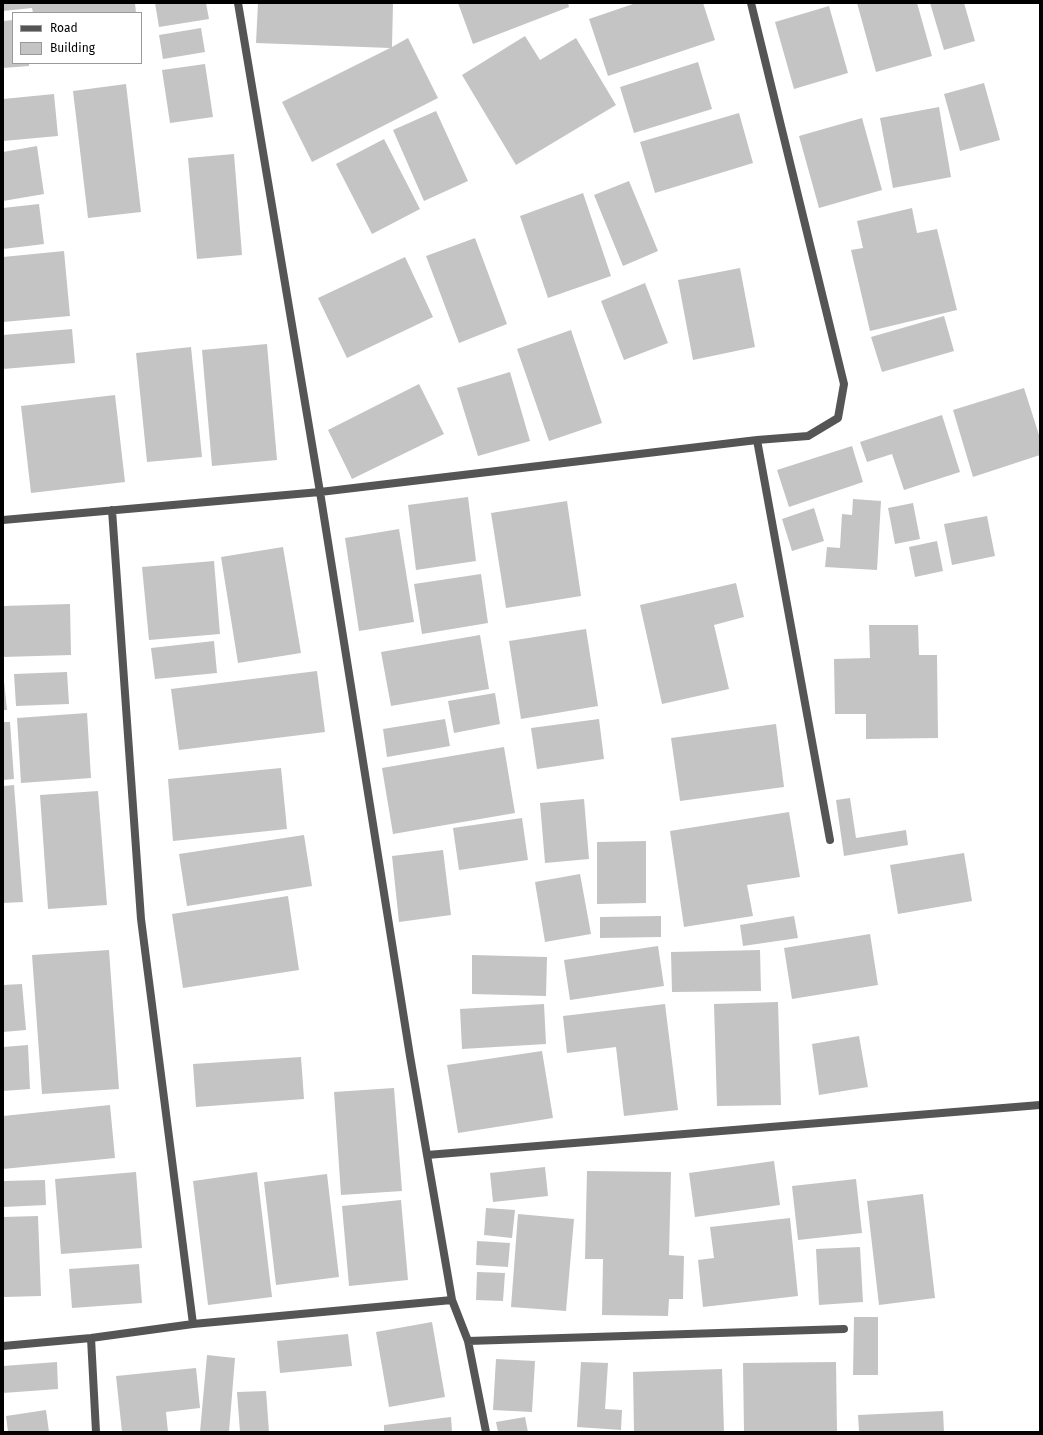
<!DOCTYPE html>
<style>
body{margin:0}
#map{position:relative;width:1043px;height:1435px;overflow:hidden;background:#fff;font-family:"Fira Sans",sans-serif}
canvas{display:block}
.frame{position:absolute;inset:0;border:4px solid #000;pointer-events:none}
.legend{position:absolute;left:12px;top:12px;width:130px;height:52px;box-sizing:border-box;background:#fff;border:1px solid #999;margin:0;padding:5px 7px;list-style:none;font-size:12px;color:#000}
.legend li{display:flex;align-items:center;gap:8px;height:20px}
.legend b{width:20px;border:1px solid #999}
</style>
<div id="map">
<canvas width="1043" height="1435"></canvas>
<div class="frame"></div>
<ul class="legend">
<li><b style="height:5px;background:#555"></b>Road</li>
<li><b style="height:11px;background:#c4c4c4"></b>Building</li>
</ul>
</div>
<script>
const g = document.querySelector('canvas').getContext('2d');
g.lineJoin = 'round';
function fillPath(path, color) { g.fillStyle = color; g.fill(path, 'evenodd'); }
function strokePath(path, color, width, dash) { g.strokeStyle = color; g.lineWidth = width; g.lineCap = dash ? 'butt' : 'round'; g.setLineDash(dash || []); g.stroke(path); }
const building = new Path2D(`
 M 3,3 L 135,3 L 136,13 L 33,13 L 32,8 L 3,11 Z
 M 155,3 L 206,3 L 209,19 L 159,27 Z
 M 258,3 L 393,3 L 392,47 L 408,38 L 438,98 L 312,162 L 282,102 L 390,48 L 256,43 Z
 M 458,3 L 568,3 L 569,7 L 473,44 Z
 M 636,3 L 703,3 L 715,40 L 608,76 L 589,19 Z
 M 857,3 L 917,3 L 932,56 L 876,72 Z
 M 930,3 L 964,3 L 975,41 L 944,50 Z
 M 829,6 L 848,73 L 794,89 L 775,22 Z
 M 13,20 L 13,63 L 29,63 L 29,66 L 3,68 L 3,21 Z
 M 201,28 L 205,52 L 163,59 L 159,35 Z
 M 525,36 L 540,60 L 576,38 L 616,105 L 516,165 L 462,75 Z
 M 698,62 L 712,109 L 634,133 L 620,87 Z
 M 205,64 L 213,117 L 170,123 L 162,70 Z
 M 984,83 L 1000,140 L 960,151 L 944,94 Z
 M 126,84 L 141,212 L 88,218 L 73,91 Z
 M 54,94 L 58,136 L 3,141 L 3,99 Z
 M 939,107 L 951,177 L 893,188 L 880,118 Z
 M 436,111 L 468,181 L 424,201 L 393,130 Z
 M 739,113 L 753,163 L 655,193 L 640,142 Z
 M 862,118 L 882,190 L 819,208 L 799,136 Z
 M 384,139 L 420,209 L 372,234 L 336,164 Z
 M 37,146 L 44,194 L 3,201 L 3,152 Z
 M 234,154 L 242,255 L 197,259 L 188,158 Z
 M 629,181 L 658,251 L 623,266 L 594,195 Z
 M 583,193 L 611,276 L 548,298 L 520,216 Z
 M 39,204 L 44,244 L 3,249 L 3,208 Z
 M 912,208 L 917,233 L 937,229 L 957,310 L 870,331 L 851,250 L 863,248 L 857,221 Z
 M 475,238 L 507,324 L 459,343 L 426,256 Z
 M 64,251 L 70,316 L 3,322 L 3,257 Z
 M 405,257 L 433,317 L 347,358 L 318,298 Z
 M 740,268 L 755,347 L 693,360 L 678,280 Z
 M 645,283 L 668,343 L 624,360 L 601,301 Z
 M 944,316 L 954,351 L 882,372 L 871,337 Z
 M 72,329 L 75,363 L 3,369 L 3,335 Z
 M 571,330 L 602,423 L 549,441 L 517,349 Z
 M 267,344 L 277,460 L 212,466 L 202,350 Z
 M 191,347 L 202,457 L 147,462 L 136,353 Z
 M 510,372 L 530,441 L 478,456 L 457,388 Z
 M 419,384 L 444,434 L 352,479 L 328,430 Z
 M 1024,388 L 1040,438 L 1040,455 L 973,477 L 953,410 Z
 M 115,395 L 125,482 L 31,493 L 21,406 Z
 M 942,415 L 960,472 L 904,490 L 892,454 L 867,462 L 860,442 Z
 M 852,446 L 863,482 L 789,507 L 777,470 Z
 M 468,497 L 476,561 L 416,570 L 408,505 Z
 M 853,499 L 881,501 L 877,570 L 825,567 L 827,547 L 840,548 L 842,514 L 852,515 Z
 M 567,501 L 581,596 L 506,608 L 491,513 Z
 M 913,503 L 920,539 L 895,544 L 888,508 Z
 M 814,508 L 824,541 L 792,551 L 782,519 Z
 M 987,516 L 995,556 L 952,565 L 944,524 Z
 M 399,529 L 414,622 L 359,631 L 345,538 Z
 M 937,541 L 943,571 L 915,577 L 909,547 Z
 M 283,547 L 301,653 L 238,663 L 221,557 Z
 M 214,561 L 220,634 L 149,640 L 142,567 Z
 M 481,574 L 488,623 L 422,634 L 414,584 Z
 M 736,583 L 744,617 L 714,625 L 729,689 L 662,704 L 640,605 Z
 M 70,604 L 71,655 L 3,657 L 3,606 Z
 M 869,625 L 918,625 L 919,655 L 937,655 L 938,738 L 866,739 L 866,714 L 835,714 L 834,659 L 870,658 Z
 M 586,629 L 598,706 L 521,719 L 509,641 Z
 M 480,635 L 489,689 L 391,706 L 381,652 Z
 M 214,641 L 217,673 L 155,679 L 151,648 Z
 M 317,671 L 325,732 L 179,750 L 171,689 Z
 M 67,672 L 69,704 L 16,706 L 14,674 Z
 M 3,681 L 4,681 L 7,710 L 3,710 Z
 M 495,693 L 500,724 L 454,733 L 448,701 Z
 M 87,713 L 91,778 L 21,783 L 17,718 Z
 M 445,719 L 450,746 L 387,757 L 383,729 Z
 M 599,719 L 604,759 L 537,769 L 531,728 Z
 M 3,722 L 10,722 L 14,779 L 3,780 Z
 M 776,724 L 784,787 L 680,801 L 671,738 Z
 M 504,747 L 515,813 L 393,834 L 382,768 Z
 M 281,768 L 287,829 L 173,841 L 168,779 Z
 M 14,785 L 23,902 L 3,903 L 3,786 Z
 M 98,791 L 107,905 L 48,909 L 40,795 Z
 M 850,798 L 856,838 L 906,830 L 908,845 L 844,856 L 836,800 Z
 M 584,799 L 589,859 L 545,863 L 540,803 Z
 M 789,812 L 800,877 L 747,885 L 753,916 L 684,927 L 670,831 Z
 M 522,818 L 528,860 L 459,870 L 453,828 Z
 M 304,835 L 312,886 L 187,906 L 179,854 Z
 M 646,841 L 646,903 L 597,904 L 597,842 Z
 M 443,850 L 451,915 L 399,922 L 392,856 Z
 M 964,853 L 972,901 L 898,914 L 890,865 Z
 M 580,874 L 591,934 L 545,942 L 535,882 Z
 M 288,896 L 299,970 L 183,988 L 172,914 Z
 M 661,916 L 661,937 L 600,938 L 600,917 Z
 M 794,916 L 798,938 L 743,946 L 740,925 Z
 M 870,934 L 878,985 L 792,999 L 784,948 Z
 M 658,946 L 664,986 L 570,1000 L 564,960 Z
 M 109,950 L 119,1089 L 42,1094 L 32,955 Z
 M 760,950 L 761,991 L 672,992 L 671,952 Z
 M 472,955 L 547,957 L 546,996 L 472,994 Z
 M 22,984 L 26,1030 L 3,1032 L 3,985 Z
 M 778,1002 L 781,1105 L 717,1106 L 714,1004 Z
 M 544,1004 L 546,1044 L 462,1049 L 460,1009 Z
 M 665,1004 L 678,1110 L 624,1116 L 616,1047 L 567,1053 L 563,1016 Z
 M 859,1036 L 868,1087 L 819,1095 L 812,1044 Z
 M 28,1045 L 30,1089 L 3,1091 L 3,1047 Z
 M 542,1051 L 553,1118 L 458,1133 L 447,1065 Z
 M 301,1057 L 304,1099 L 196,1107 L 193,1064 Z
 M 394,1088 L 402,1191 L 341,1195 L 334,1092 Z
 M 110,1105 L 115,1158 L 3,1169 L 3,1116 Z
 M 774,1161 L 780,1205 L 695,1217 L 689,1173 Z
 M 545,1167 L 548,1196 L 493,1202 L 490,1173 Z
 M 587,1171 L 671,1172 L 669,1255 L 684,1256 L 683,1299 L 669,1299 L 668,1316 L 602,1315 L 603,1259 L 585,1259 Z
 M 136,1172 L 142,1248 L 61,1254 L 55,1179 Z
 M 257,1172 L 272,1297 L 208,1305 L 193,1181 Z
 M 327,1174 L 339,1277 L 276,1285 L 264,1182 Z
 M 856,1179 L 862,1233 L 798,1240 L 792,1186 Z
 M 45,1180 L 46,1205 L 3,1207 L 3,1181 Z
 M 923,1194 L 935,1298 L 879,1305 L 867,1201 Z
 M 401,1200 L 408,1280 L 349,1286 L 342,1206 Z
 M 486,1208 L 515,1210 L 512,1238 L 484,1235 Z
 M 518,1214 L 574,1219 L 566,1311 L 511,1307 Z
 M 38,1216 L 41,1296 L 4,1297 L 3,1217 Z
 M 790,1218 L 798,1296 L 703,1307 L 698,1260 L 714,1258 L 710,1227 Z
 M 477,1241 L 510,1243 L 508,1267 L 476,1265 Z
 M 860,1247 L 863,1302 L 819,1305 L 816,1249 Z
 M 139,1264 L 142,1303 L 72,1308 L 69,1269 Z
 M 477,1272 L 505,1273 L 503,1301 L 476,1300 Z
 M 854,1317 L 878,1317 L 878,1375 L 853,1375 Z
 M 432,1322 L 445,1397 L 389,1407 L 376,1332 Z
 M 348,1334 L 352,1366 L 280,1373 L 277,1341 Z
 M 207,1355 L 235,1358 L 229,1432 L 200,1432 Z
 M 496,1359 L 535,1361 L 532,1412 L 493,1410 Z
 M 57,1362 L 58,1389 L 3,1393 L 3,1366 Z
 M 581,1362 L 608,1363 L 605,1409 L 622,1410 L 621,1430 L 577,1427 Z
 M 836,1362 L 837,1432 L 744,1432 L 743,1363 Z
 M 196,1368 L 200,1408 L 166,1412 L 168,1432 L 122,1432 L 116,1376 Z
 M 722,1369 L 724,1432 L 634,1432 L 633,1372 Z
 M 266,1391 L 269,1432 L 240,1432 L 237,1392 Z
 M 46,1410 L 49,1432 L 8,1432 L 6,1416 Z
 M 943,1411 L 944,1432 L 859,1432 L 858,1415 Z
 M 451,1417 L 452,1432 L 384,1432 L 384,1425 Z
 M 525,1417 L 528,1432 L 498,1432 L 496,1422 Z`);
const minor = new Path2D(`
 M 238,3 L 320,492 L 410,1056 L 427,1155 L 452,1300 L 468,1341 L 486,1432
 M 757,440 L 830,840
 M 112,510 L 141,919 L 193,1324
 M 3,520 L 320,492 L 757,440 L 808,436 L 838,418 L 844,384 L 751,3
 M 427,1155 L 1040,1105
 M 91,1338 L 96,1432
 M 468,1341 L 844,1329
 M 3,1346 L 91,1338 L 193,1324 L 452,1300`);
fillPath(building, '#c4c4c4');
strokePath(minor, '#555', 8);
</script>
